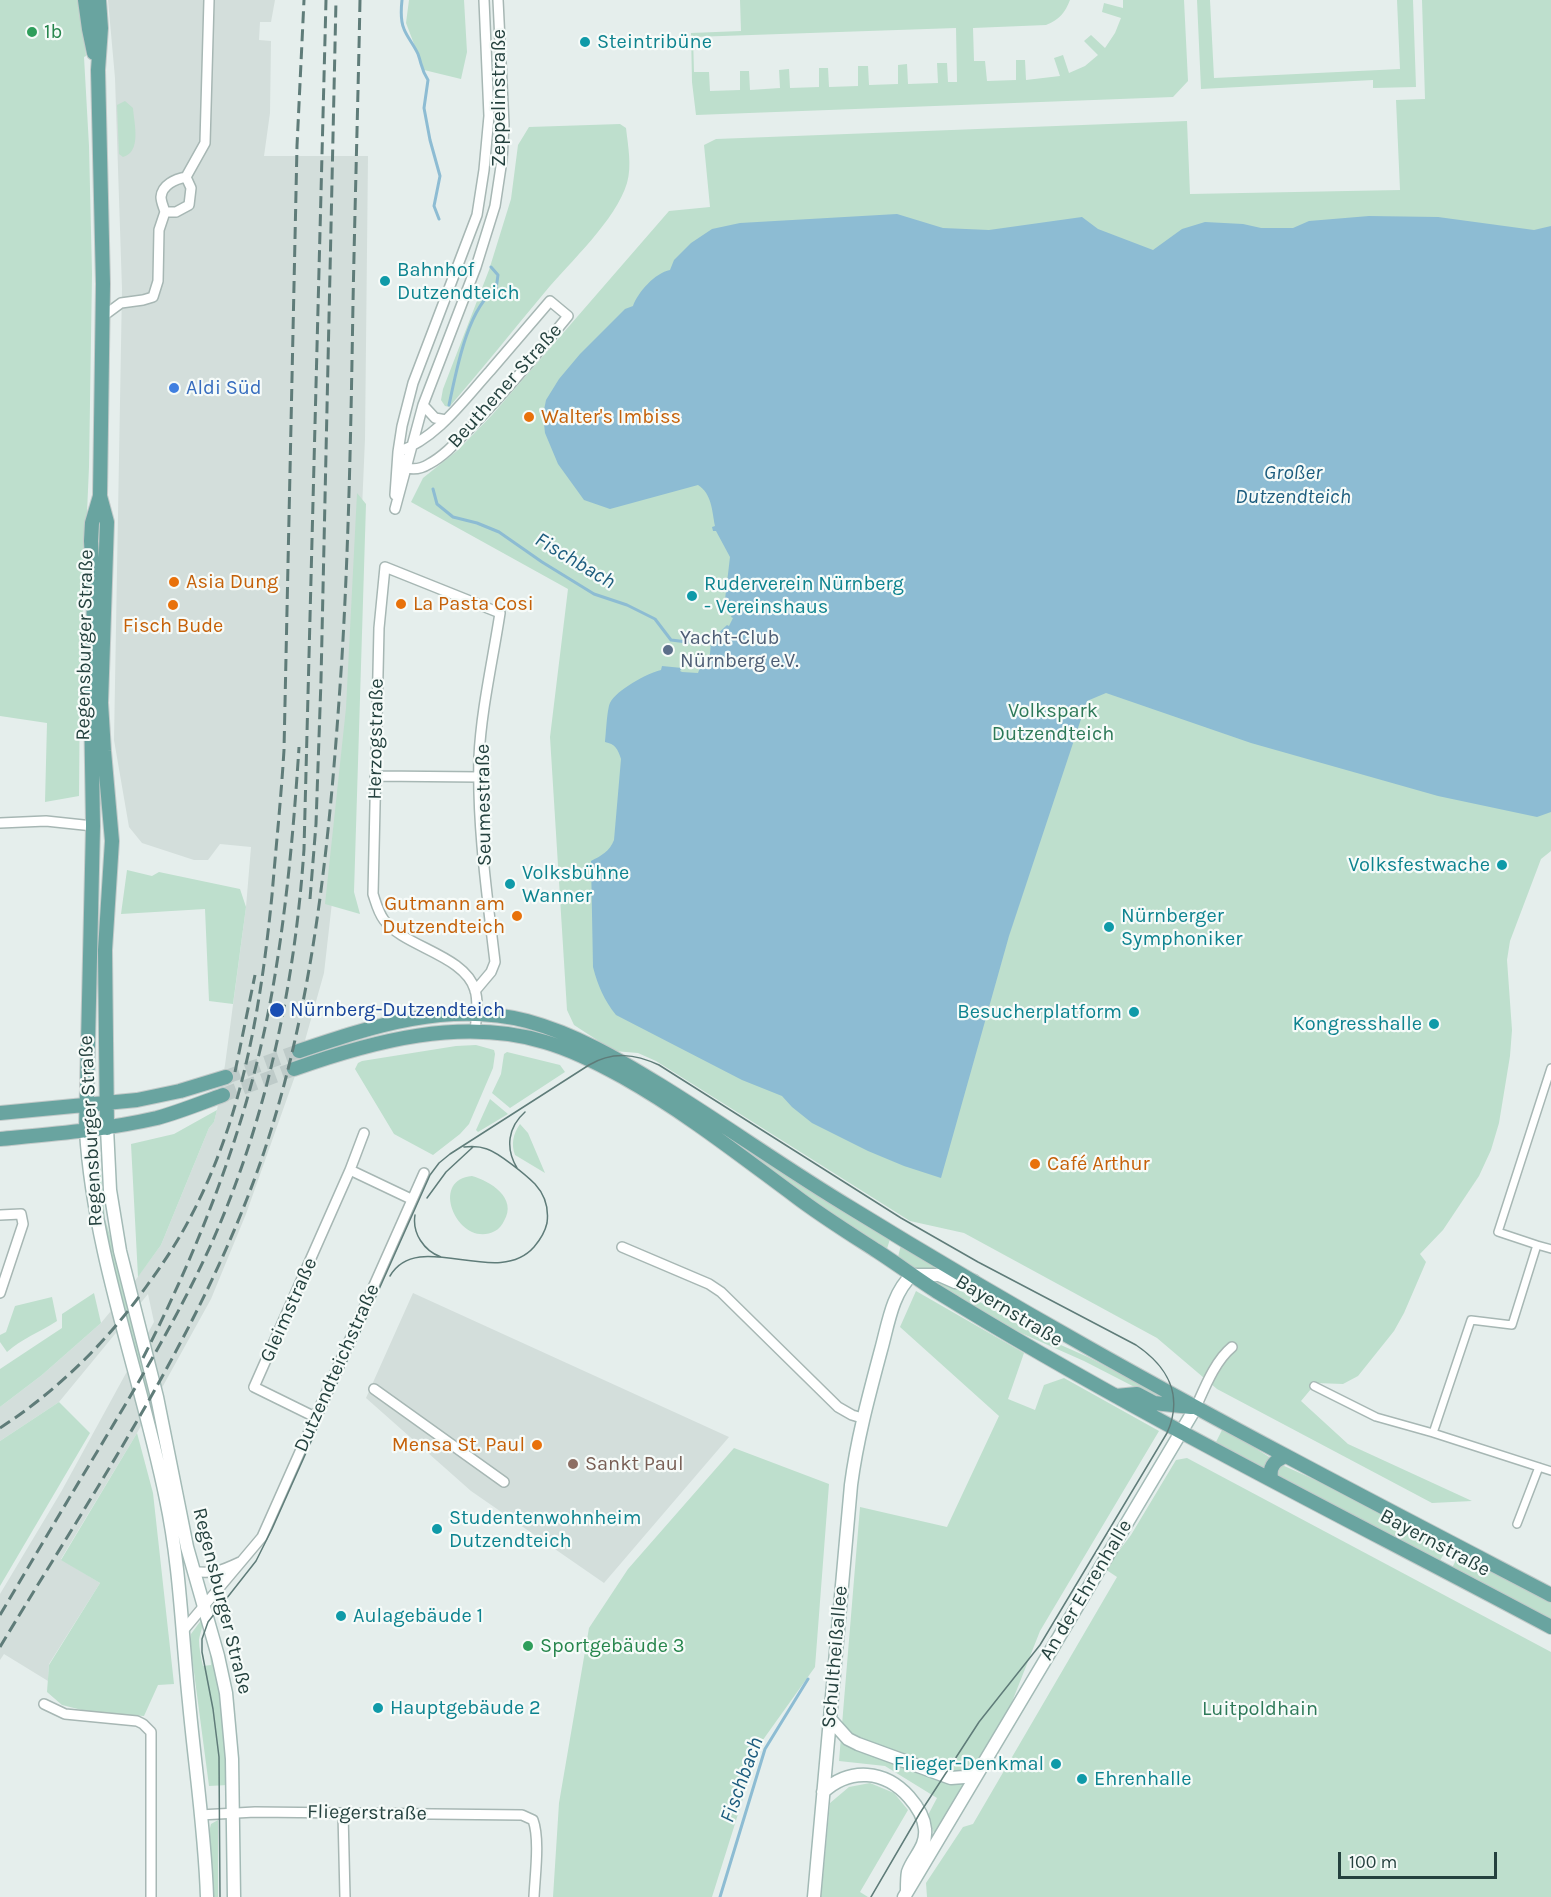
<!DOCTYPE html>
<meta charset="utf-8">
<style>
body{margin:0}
#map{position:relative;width:1551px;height:1897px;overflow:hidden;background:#e5eeec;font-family:Karla,sans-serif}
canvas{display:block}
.scale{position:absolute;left:1338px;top:1852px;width:159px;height:27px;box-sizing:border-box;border:3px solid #24413e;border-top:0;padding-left:8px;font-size:18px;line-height:21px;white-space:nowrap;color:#24413e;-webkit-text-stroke:4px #f6fbf9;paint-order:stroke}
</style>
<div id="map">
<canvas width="1551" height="1897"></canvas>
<div class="scale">100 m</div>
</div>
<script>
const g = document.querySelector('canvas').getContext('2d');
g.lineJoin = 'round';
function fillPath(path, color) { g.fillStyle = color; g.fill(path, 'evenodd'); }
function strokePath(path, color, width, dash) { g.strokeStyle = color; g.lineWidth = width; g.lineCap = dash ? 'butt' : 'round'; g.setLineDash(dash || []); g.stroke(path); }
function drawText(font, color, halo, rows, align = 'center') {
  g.font = font + ' Karla,sans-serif'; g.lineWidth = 4.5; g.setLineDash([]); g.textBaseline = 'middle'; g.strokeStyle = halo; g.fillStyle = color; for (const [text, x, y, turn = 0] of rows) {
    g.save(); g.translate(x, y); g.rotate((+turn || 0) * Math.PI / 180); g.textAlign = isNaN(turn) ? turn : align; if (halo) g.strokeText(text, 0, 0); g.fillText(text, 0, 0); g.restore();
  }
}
const built = new Path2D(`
 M 108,0 L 275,0 L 271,22 L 260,22 L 259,40 L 271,41 L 270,113 L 264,156 L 368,156 L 365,439 L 353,717 L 324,973 L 295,1076 L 246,1214 L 211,1299 L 137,1433 L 61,1559 L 100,1583 L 49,1664 L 48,1681 L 4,1654 L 0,1660 L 0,1594 L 61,1492 L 154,1322 L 148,1294 L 59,1402 L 0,1441 L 0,1407 L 42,1375 L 101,1323 L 129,1289 L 161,1245 L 209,1128 L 214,1122 L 217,1110 L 225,1065 L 246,907 L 251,847 L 220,844 L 208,860 L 194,860 L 142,843 L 129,827 L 114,740 L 122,289 L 115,78 Z
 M 413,1293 L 729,1437 L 604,1583 L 471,1491 L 366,1398 Z`);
const green = new Path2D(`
 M 0,0 L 82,0 L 86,56 L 84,57 L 89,146 L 92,274 L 89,467 L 80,672 L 79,796 L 45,802 L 47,723 L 0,716 Z
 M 409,0 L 464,0 L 467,52 L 461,79 L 424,70 L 406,23 Z
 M 740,0 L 1070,0 C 1065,13 1059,20 1046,25 L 973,28 L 974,61 L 985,61 L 987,81 L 1016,80 L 1016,60 L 1025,60 L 1026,80 L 1060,76 L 1054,58 L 1063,55 L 1069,73 L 1085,66 L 1098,55 L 1084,41 L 1091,35 L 1105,48 L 1115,33 L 1121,18 L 1102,12 L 1104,3 L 1123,8 L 1123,0 L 1184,0 L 1188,81 L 1173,97 L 696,115 L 692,82 L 691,33 L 741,31 ZM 956,28 L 957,82 L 948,82 L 947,63 L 937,63 L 938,83 L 908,84 L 907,64 L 898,65 L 898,84 L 869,85 L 868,66 L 858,66 L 858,86 L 829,87 L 828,68 L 819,68 L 819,87 L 790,88 L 789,69 L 779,70 L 780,88 L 750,90 L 749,71 L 740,71 L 740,90 L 710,91 L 709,72 L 694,72 L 693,37 Z
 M 1197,0 L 1210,0 L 1214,78 L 1400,69 L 1397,0 L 1413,0 L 1416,87 L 1373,88 L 1373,80 L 1201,89 Z
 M 1422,0 L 1551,0 L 1551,851 L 1541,859 L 1510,941 L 1507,960 L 1512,1030 L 1510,1056 L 1499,1123 L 1491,1150 L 1479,1176 L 1443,1230 L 1420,1254 L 1426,1262 L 1404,1313 L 1394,1331 L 1358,1376 L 1343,1384 L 1316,1383 L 1301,1401 L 1348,1444 L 1472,1501 L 1432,1503 L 1217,1389 L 1157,1338 L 964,1233 L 910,1221 L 656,1061 L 638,1053 L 614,1051 L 574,1025 L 567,1010 L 550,737 L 568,589 L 411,502 L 423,478 L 458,450 L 492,415 L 669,211 L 710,207 L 704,145 L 716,139 L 1187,121 L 1190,194 L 1400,190 L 1396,100 L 1425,99 Z
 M 125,101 L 133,108 C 134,123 142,152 123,157 L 119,154 L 117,105 Z
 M 620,124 L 626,128 C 628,146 632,166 627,183 C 616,220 570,262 545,292 C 513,330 483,368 451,405 L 449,407 L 445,406 L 441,400 L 443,389 L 489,270 L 511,199 L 518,145 L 529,127 Z
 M 357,493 L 366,504 L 354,892 L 360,914 L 325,904 L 346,708 Z
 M 127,870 L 152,876 L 159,872 L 240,889 L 246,907 L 233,1004 L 209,1001 L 205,909 L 121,914 Z
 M 476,1045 L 494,1050 L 495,1054 L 493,1068 L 469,1124 L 460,1134 L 433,1155 L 394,1134 L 355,1069 L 358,1063 L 362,1061 L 456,1046 Z
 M 507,1052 L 560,1065 L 565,1072 L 510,1108 L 492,1093 L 501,1074 L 504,1054 Z
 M 490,1099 L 508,1114 L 478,1132 L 476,1130 Z
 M 682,1106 L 890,1239 L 886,1252 L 819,1209 L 743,1148 Z
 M 217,1110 L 214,1122 L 209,1128 L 161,1245 L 138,1277 L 131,1144 L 174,1134 Z
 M 520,1124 L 528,1133 L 545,1173 L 515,1155 C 511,1144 513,1134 520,1124 Z
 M 93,1155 L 99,1155 L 105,1219 L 116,1256 L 152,1397 L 147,1399 C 127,1318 103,1238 93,1155 Z
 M 472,1176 C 490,1181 518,1198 504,1221 C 502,1225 499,1229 495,1231 C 460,1250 427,1180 472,1176 Z
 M 901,1245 L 935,1266 L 934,1269 L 915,1272 L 897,1261 Z
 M 939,1281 L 946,1282 L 1029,1331 L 1088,1357 L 1156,1393 L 1161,1397 L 1154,1397 L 1084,1361 L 1012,1329 L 935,1284 Z
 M 916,1291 L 1024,1353 L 1008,1399 L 1035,1410 L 1044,1385 L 1064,1378 L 1159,1431 L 1040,1631 L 1008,1712 L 935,1837 L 928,1815 L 937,1798 L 885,1766 L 839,1761 L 860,1507 L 947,1527 L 999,1416 L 900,1327 Z
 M 94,1293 L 101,1323 L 42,1375 L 0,1407 L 0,1369 L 62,1328 L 62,1314 Z
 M 52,1297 L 57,1321 C 40,1332 21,1339 7,1352 L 0,1342 L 0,1335 L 6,1332 L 15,1306 Z
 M 59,1402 L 90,1433 L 0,1586 L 0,1441 Z
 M 1223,1428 L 1282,1465 L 1358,1499 L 1447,1547 L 1440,1561 L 1216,1442 Z
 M 137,1433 L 153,1493 L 174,1684 L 158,1685 L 144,1716 L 90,1712 L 62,1705 L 47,1692 L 49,1665 L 100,1583 L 61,1560 Z
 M 734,1448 L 829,1484 L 815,1667 L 760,1744 L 712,1897 L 553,1897 L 559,1803 L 589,1628 L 628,1569 Z
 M 1187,1458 L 1551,1652 L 1551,1897 L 927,1897 L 926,1883 L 963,1827 L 973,1824 L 1117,1577 L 1105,1569 L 1131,1535 L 1176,1460 Z
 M 1459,1554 L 1551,1603 L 1551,1620 L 1452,1568 Z
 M 202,1619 C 204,1627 200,1632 199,1640 C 199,1648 201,1658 203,1666 L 211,1665 L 210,1655 L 212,1654 L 221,1693 L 228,1785 L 209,1786 L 190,1642 L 191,1634 Z
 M 870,1783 L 894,1793 L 908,1810 L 860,1892 L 868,1897 L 821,1897 L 830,1803 L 849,1787 Z
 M 218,1820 L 218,1897 L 214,1897 L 209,1832 L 211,1824 Z`);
const water = new Path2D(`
 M 897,214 L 943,228 L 989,230 L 1082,217 L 1098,229 L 1153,250 L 1182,229 L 1205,222 L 1243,224 L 1261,228 L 1293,228 L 1309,221 L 1369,216 L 1438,217 L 1534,230 L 1551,226 L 1551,812 L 1537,817 L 1438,796 L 1251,743 L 1106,693 L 1087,701 L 1009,936 L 941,1178 L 904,1166 L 868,1151 L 812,1123 L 792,1107 L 782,1096 L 742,1080 L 616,1015 C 604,1000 598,986 593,967 L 591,861 C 601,856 610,851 614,840 L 621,759 C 618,749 615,744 605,742 C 606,734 607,709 610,703 C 616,690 648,673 661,670 L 662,666 L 682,668 L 680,671 L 682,672 L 698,673 L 701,665 L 710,654 L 711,640 L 727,625 L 729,626 L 733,618 L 731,617 L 733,612 L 724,608 L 730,557 L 716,531 L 713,531 L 712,527 L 715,526 C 712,511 712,494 698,485 L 610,509 L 584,500 L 558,464 L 545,433 L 543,415 L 546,400 L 559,379 L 580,354 L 625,309 L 633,306 C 638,292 655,273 670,270 L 674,260 L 691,243 L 712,229 L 740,223 Z`);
const stream = new Path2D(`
 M 402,0 C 401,9 400,20 404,29 C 407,37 414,45 418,54 C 422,65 421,69 428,80 L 424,108 L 430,140 L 440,176 L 434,206 L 439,219
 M 449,405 C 456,373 467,308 496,289 L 498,275 L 491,267
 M 433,489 L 437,504 L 453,517 L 477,523 L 499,532 L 542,562 L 594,594 L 627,605 L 655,619 L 671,640 L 687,642 L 711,640
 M 720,1897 L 765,1749 L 808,1679`);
const primaryTunnel = new Path2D(`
 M 226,1077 L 299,1051
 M 223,1095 L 294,1069`);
const pedestrian = new Path2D(`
 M 1551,1068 L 1498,1232 L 1537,1245 L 1512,1325 L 1471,1320 L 1433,1433 L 1551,1471
 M 1537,1245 L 1551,1249
 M 1314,1386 L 1376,1417 L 1433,1433
 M 1517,1524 L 1539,1467`);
const minor = new Path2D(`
 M 165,212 C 164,208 161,202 161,197 C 162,185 175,179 186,177 L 205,143 L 209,0
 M 550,301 L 568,316 C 538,353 507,390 474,424 C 460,438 446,455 429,464 C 421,469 415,470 407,468 L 398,452 C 437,438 463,401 490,371 C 510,348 530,324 550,301 Z
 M 102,317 L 121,303 L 143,300 L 153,297 L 158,281 L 159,230 L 165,212 L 176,212 L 189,205 L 191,188 L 186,177
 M 423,405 L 435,418 L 446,420
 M 395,495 L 398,452 L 402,426 L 413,383 L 477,215 L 484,170 L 489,116 L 484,0
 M 395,509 L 423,405 L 476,267 L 495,206 L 502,160 L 504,125 L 498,0
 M 375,776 L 480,777
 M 0,823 L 46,821 L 93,826
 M 475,991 L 491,972 L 495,962 C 487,894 477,825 479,757 C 481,711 493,659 500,613 L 385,567 L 379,628 L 373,894 C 376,903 378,912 384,920 C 404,947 465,955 475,990 C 479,1003 476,1019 475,1032
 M 350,1170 L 364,1133
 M 0,1215 L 21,1214 L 23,1224 L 0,1293
 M 622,1247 L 709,1284 L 721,1292 L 838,1407 L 852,1415 L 862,1418
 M 374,1389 L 504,1482
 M 1196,1407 C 1205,1387 1215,1361 1232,1347
 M 315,1417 L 254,1387 L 350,1170 L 411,1199
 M 193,1571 C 212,1575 223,1570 240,1562
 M 182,1632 L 262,1537 L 424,1173
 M 44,1704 L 65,1714 L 137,1721 L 143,1724 L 151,1732 L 151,1897
 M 343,1813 L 345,1897
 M 200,1815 L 255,1812 L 522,1815 L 533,1820 C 540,1839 535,1875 534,1897`);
const secondary = new Path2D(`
 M 107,1128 L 110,1190 L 120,1251 L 157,1397 L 187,1547 L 218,1656 L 226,1693 L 232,1759 L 234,1897
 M 86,1131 C 94,1257 141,1376 166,1499 C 180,1565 182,1635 189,1702 C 195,1767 205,1832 207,1897
 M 830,1719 L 848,1739 L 858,1744 L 951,1778 L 964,1777 L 976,1773
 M 823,1792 C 850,1767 885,1770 909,1797 C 917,1806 924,1817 925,1829 C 927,1847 913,1857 908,1872 C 907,1877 907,1885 907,1890
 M 814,1897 L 851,1485 C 857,1439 869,1395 881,1350 C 888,1325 892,1293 912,1275 L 939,1275 L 955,1282 L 974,1281
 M 904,1897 L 1196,1407`);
const primary = new Path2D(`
 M 85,0 L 89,29 L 94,53
 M 99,0 L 101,28 L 98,70 L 103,284 L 100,496 L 107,522 L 101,703 L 104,751 L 112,841 L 105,950 L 107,1128
 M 299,1051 C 373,1026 448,1001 527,1021 C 575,1034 618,1059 660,1085 C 725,1125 786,1169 851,1208 C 929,1256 1009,1303 1089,1348 C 1241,1434 1396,1514 1551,1595
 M 294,1069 C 373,1041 462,1017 545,1042 C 573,1050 598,1063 623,1077 C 685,1112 737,1153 794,1195 C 820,1215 849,1233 877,1251 C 897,1264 916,1278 936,1291 C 1135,1414 1345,1517 1551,1627
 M 0,1113 L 137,1100 L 180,1091 L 226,1077
 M 86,1131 L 93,826 L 91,703 L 94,599 L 91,541 L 92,523 L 100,496
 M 0,1139 C 53,1134 105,1130 157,1118 C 179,1112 201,1103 223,1095
 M 1116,1396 L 1137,1394 L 1154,1403 L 1191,1407
 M 1271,1478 C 1269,1466 1275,1460 1286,1456`);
const tram = new Path2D(`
 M 517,1168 C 505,1148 508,1127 525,1112
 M 427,1198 L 446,1172 L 473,1147
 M 415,1215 C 412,1233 424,1251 441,1257
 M 390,1276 C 418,1228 497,1289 534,1247 C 540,1240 545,1232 547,1223 C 549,1208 545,1195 535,1184 C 526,1175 499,1153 487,1149 C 479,1146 472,1146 464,1147
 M 220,1897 L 219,1757 L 213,1709 L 202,1652 L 202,1639 L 208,1622 L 256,1561 L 272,1529 L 430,1175 L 439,1163 L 450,1154 L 589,1065 C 613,1051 635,1054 659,1065 L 901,1218 L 978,1262 L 1136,1345 C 1167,1366 1184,1395 1167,1433 L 1040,1645 L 979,1722 L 920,1813 L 871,1897`);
const rail = new Path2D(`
 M 310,899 L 316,824 L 321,680 L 336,0
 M 235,1072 L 255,975
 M 143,1358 C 203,1240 252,1113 274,981 C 287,904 294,825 299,747
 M 0,1428 C 57,1391 107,1342 146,1287 C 162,1265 177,1243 190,1218 C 243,1118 261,1006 272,895 C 276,847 281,799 284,750 L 297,146 L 304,0
 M 0,1615 C 33,1559 66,1503 100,1447 C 140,1380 181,1312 213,1240 C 267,1117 295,984 304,849 L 326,0
 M 0,1647 C 96,1487 204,1330 264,1152 C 317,993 331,823 342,657 C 349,539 351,421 353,303 C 355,202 358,101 360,0`);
const markers = [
 [32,32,6,"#2e9e5b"],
 [585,42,6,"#0f9aa8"],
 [385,281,6,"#0f9aa8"],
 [174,388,6,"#3f7fe0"],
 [529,417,6,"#e8710a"],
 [174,582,6,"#e8710a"],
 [692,596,6,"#0f9aa8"],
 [401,604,6,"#e8710a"],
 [173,605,6,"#e8710a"],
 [668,650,6,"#5c6f8a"],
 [1502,865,6,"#0f9aa8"],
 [510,884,6,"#0f9aa8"],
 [517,916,6,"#e8710a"],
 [1109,927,6,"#0f9aa8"],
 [277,1010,8,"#1a4fb4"],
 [1134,1012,6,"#0f9aa8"],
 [1434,1024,6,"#0f9aa8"],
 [1035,1164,6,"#e8710a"],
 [537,1445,6,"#e8710a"],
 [573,1464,6,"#8d6e63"],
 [437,1529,6,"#0f9aa8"],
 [341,1616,6,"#0f9aa8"],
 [528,1646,6,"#2e9e5b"],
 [378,1708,6,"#0f9aa8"],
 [1056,1764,6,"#0f9aa8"],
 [1082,1779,6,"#0f9aa8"]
];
const leisureNames = [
 ["1b",44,32],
 ["Sportgebäude 3",540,1646]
];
const cultureNames = [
 ["Steintribüne",597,42],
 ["Bahnhof",397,270],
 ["Dutzendteich",397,293],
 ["Ruderverein Nürnberg",704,584],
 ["- Vereinshaus",704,607],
 ["Volksfestwache",1490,865,"right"],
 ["Volksbühne",522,873],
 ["Wanner",522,896],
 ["Nürnberger",1121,916],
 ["Symphoniker",1121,939],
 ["Besucherplatform",1122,1012,"right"],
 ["Kongresshalle",1422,1024,"right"],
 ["Studentenwohnheim",449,1518],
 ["Dutzendteich",449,1541],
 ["Aulagebäude 1",353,1616],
 ["Hauptgebäude 2",390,1708],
 ["Flieger-Denkmal",1044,1764,"right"],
 ["Ehrenhalle",1094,1779]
];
const streetNames = [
 ["Zeppelinstraße",499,98,-90],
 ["Beuthener Straße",505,386,-48],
 ["Regensburger Straße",85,645,-89],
 ["Herzogstraße",376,739,-89],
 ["Seumestraße",484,805,-91],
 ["Regensburger Straße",91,1131,-93],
 ["Gleimstraße",289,1310,-66],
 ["Bayernstraße",1009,1311,31],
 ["Dutzendteichstraße",337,1368,-66],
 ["Bayernstraße",1435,1543,28],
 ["An der Ehrenhalle",1086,1590,-59],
 ["Regensburger Straße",222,1601,76],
 ["Schultheißallee",835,1657,-85],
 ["Fliegerstraße",367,1813,1]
];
const shopNames = [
 ["Aldi Süd",186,388]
];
const foodNames = [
 ["Walter's Imbiss",541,417],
 ["Asia Dung",186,582],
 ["La Pasta Cosi",413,604],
 ["Fisch Bude",173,626,"center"],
 ["Gutmann am",505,904,"right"],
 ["Dutzendteich",505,927,"right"],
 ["Café Arthur",1047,1164],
 ["Mensa St. Paul",525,1445,"right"]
];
const serviceNames = [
 ["Yacht-Club",680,638],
 ["Nürnberg e.V.",680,661]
];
const parkNames = [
 ["Volkspark",1053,711],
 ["Dutzendteich",1053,734],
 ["Luitpoldhain",1260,1709]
];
const transitNames = [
 ["Nürnberg-Dutzendteich",290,1010]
];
const educationNames = [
 ["Sankt Paul",585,1464]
];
const waterNames = [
 ["Großer",1293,473],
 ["Dutzendteich",1293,497],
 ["Fischbach",575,561,31],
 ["Fischbach",742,1780,-70]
];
fillPath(built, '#d3dedb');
fillPath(green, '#bedfcd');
fillPath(water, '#8dbcd3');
strokePath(stream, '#8dbcd3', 3);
strokePath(primaryTunnel, '#becbc9', 14, [14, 7]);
strokePath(pedestrian, '#a7b7b4', 10);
strokePath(minor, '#a7b7b4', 12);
strokePath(secondary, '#a3bab6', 15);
strokePath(primary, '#c2cac9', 16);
strokePath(pedestrian, '#fff', 7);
strokePath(minor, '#fff', 9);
strokePath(secondary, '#fff', 12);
strokePath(primary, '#69a4a0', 14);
strokePath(tram, '#5f7c79', 1.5);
strokePath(rail, '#5f7c79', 3, [12, 6]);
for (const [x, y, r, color] of markers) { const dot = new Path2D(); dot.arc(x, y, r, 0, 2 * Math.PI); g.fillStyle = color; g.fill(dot); strokePath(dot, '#f6fbf9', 2); }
drawText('20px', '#27864d', '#f6fbf9', leisureNames, 'left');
drawText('20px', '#0d838f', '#f6fbf9', cultureNames, 'left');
drawText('20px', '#24413e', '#f6fbf9', streetNames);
drawText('20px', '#366cbe', '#f6fbf9', shopNames, 'left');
drawText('20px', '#c56008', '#f6fbf9', foodNames, 'left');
drawText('20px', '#4e5e75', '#f6fbf9', serviceNames, 'left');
drawText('20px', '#2d7958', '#f6fbf9', parkNames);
drawText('20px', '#164399', '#f6fbf9', transitNames, 'left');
drawText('20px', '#785e54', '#f6fbf9', educationNames, 'left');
drawText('italic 21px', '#1c5c7e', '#f6fbf9', waterNames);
</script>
